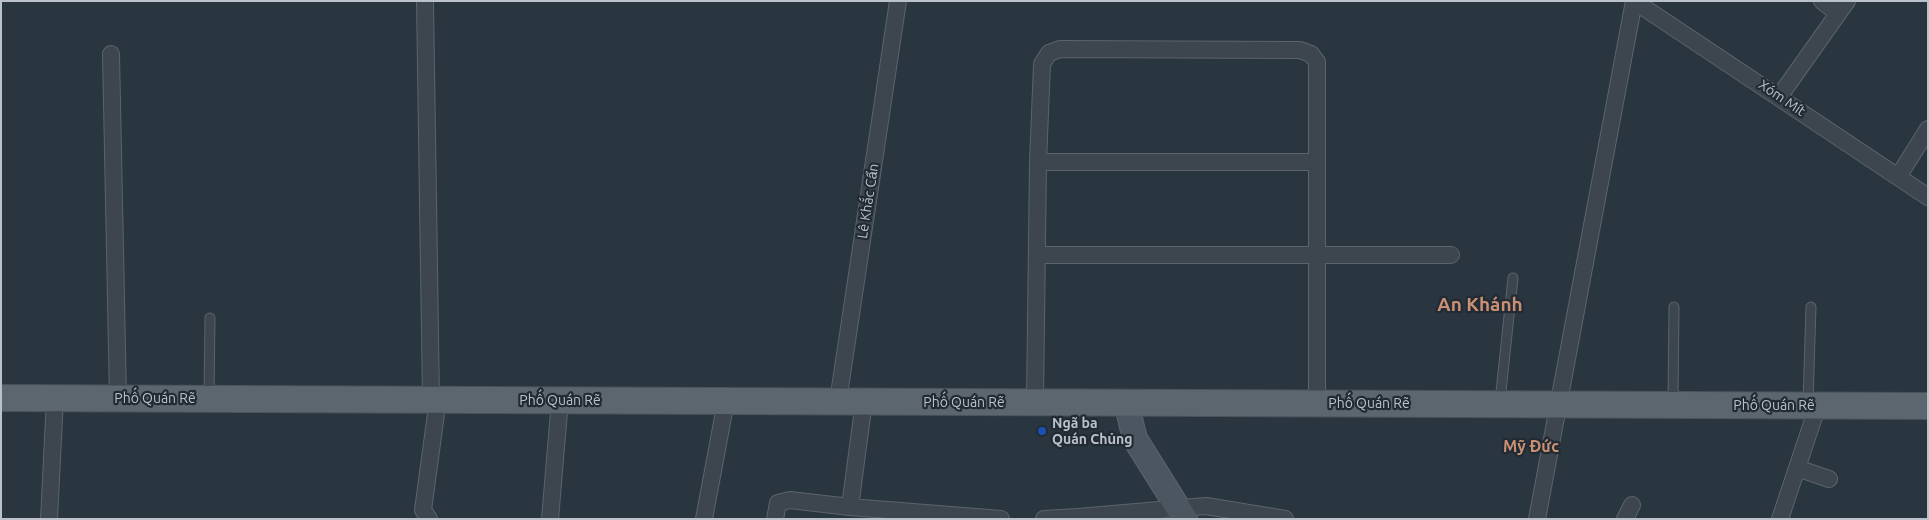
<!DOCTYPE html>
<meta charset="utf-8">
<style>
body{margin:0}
#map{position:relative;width:1929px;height:520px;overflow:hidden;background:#29353f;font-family:Ubuntu,sans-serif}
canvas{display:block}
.frame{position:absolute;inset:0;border:2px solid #bac1c9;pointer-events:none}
</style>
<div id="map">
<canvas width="1929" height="520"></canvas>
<div class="frame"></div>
</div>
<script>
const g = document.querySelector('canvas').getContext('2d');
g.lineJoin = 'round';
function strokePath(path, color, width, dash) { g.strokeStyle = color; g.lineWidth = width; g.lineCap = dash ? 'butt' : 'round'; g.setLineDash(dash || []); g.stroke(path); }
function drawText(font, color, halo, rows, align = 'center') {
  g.font = font + ' Ubuntu,sans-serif'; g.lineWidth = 4.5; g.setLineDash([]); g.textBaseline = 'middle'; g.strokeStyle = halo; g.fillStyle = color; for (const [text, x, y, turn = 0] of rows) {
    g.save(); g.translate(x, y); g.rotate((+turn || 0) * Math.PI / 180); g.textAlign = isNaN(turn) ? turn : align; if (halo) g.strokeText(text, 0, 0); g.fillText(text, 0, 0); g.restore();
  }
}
const lane = new Path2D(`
 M 209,396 L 210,318
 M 1500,401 L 1513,278
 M 1673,402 L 1674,307
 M 1808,402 L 1811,307`);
const street = new Path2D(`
 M 425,1 L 431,400
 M 1634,1 L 1928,197
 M 1822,1 L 1837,13
 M 111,54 L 118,398
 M 1779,97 L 1847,1
 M 1038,162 L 1316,162
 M 1898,177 L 1928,129
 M 1037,255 L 1451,255
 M 838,401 L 898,1
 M 1035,402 L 1038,162 L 1042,64 L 1049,53 L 1060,49 L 1300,50 L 1311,54 L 1317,62 L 1317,403
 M 1797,468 L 1829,479
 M 850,507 L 864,401
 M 49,519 L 55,398
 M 429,519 L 423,510 L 438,399
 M 550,519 L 560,400
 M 704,519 L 726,401
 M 775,519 L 778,503 L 790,500 L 850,507 L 1001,519
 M 1044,519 L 1078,517 L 1206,506 L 1285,519
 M 1537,519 L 1634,1
 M 1625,519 L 1632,505
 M 1780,519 L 1818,405`);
const secondary = new Path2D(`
 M 1126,402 L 1135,439 L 1185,519`);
const primary = new Path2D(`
 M 1,398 L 1928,406`);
const markers = [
 [1042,431,5,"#1a4fb4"]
];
const streetNames = [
 ["Xóm Mít",1782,98,34],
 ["Lê Khắc Cẩn",868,201,-81],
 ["Phố Quán Rẽ",155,398],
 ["Phố Quán Rẽ",560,400],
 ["Phố Quán Rẽ",964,402],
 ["Phố Quán Rẽ",1369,403],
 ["Phố Quán Rẽ",1774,405]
];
const poiNames = [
 ["Ngã ba",1052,423],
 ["Quán Chủng",1052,439]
];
const quarterNames = [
 ["Mỹ Đức",1531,447]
];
const districtNames = [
 ["An Khánh",1480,305]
];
strokePath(lane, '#5b646c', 11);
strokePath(street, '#5b646c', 18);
strokePath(secondary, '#5b646c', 26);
strokePath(primary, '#4a525b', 28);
strokePath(lane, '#3d464f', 9);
strokePath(street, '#3d464f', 16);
strokePath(secondary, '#4c5661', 24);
strokePath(primary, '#5b666f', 26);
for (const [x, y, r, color] of markers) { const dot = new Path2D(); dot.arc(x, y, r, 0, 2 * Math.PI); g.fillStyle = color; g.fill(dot); strokePath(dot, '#222b34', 2); }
drawText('14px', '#bac1c9', '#222b34', streetNames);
drawText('bold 14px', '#bac1c9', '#222b34', poiNames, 'left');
drawText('bold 16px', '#ca9074', '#222b34', quarterNames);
drawText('bold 19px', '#ca9074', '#222b34', districtNames);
</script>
